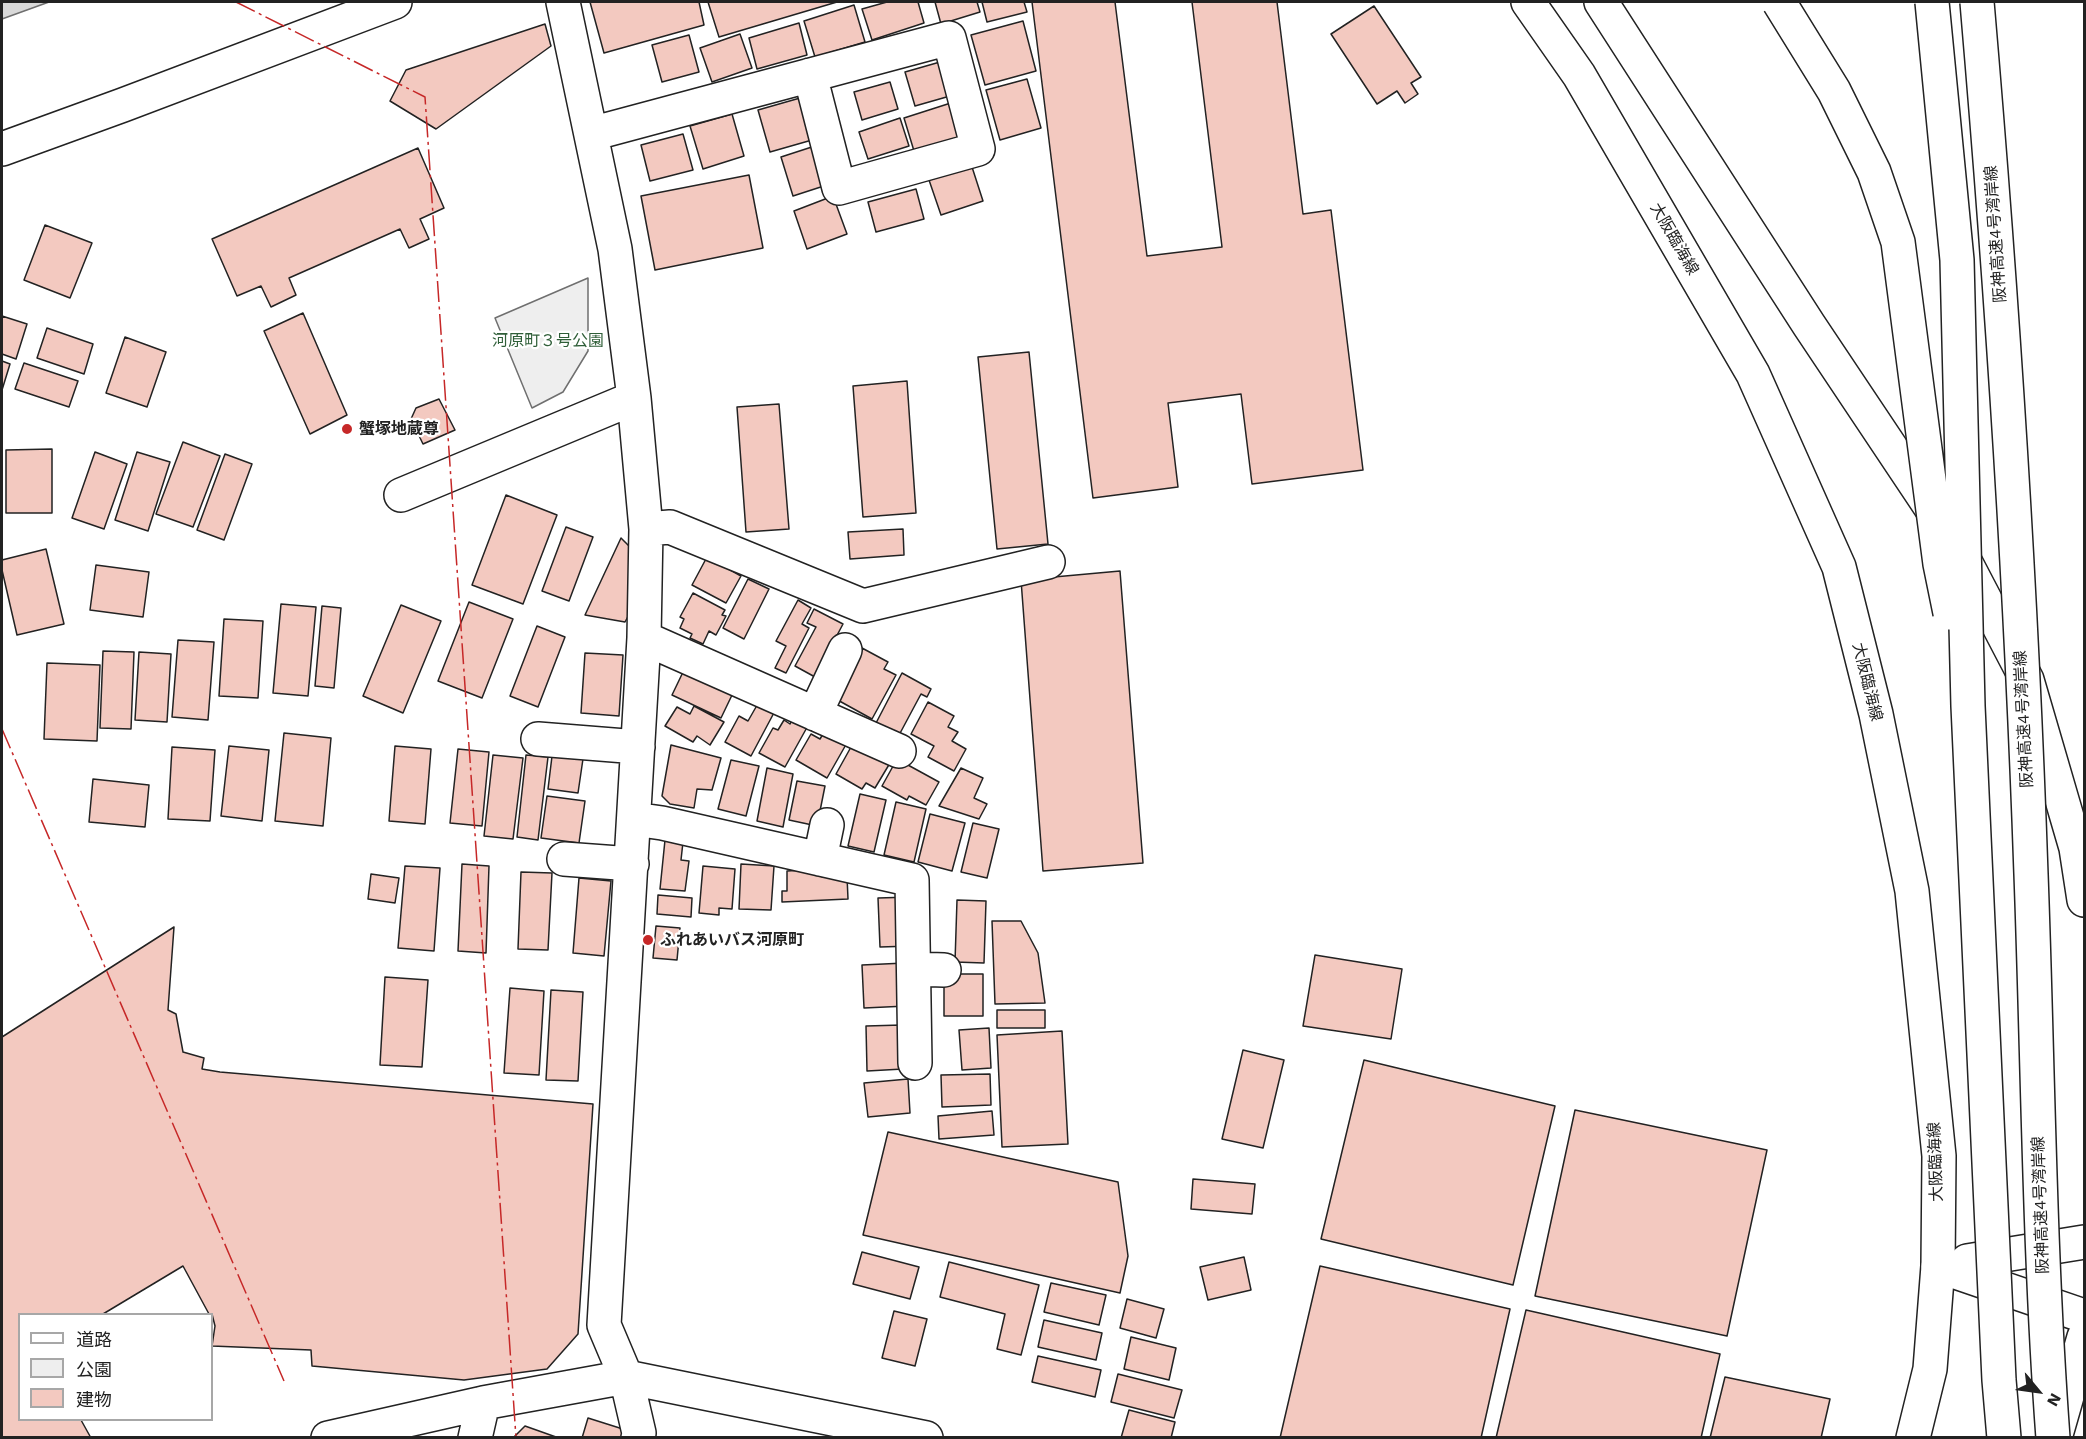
<!DOCTYPE html>
<meta charset="utf-8">
<style>
body{margin:0}
#map{position:relative;width:2086px;height:1439px;overflow:hidden;background:#fff;font-family:"Work Sans","Noto Sans JP",sans-serif}
canvas{display:block}
.frame{position:absolute;inset:0;border:3px solid #222;pointer-events:none}
.legend{position:absolute;left:18px;top:1313px;width:195px;height:108px;box-sizing:border-box;background:#fff;border:2px solid #a7a7a7;margin:0;padding:8px 10px;list-style:none;font-size:18px;color:#222}
.legend li{display:flex;align-items:center;gap:12px;height:30px}
.legend b{width:30px;border:2px solid #a7a7a7}
.north{position:absolute;left:2008px;top:1361px;width:60px;height:60px;-webkit-text-stroke:4px #fff;paint-order:stroke;rotate:119deg;font-size:16px;font-weight:700;line-height:24px;text-align:center;color:#222}
.north::after{content:'';display:block;margin:auto;width:21px;height:27px;background:#222;clip-path:polygon(50% 0,100% 100%,50% 72%,0 100%)}
</style>
<div id="map">
<canvas width="2086" height="1439"></canvas>
<div class="frame"></div>
<ul class="legend">
<li><b style="height:8px;background:#fff"></b>道路</li>
<li><b style="height:16px;background:#eee"></b>公園</li>
<li><b style="height:16px;background:#f3c9c0"></b>建物</li>
</ul>
<div class="north">N</div>
</div>
<script>
const g = document.querySelector('canvas').getContext('2d');
g.lineJoin = 'round';
function fillPath(path, color) { g.fillStyle = color; g.fill(path, 'evenodd'); }
function strokePath(path, color, width, dash) { g.strokeStyle = color; g.lineWidth = width; g.lineCap = dash ? 'butt' : 'round'; g.setLineDash(dash || []); g.stroke(path); }
function drawText(font, color, halo, rows, align = 'center') {
  g.font = font + ' "Work Sans","Noto Sans JP",sans-serif'; g.lineWidth = 4.5; g.setLineDash([]); g.textBaseline = 'middle'; g.strokeStyle = halo; g.fillStyle = color; for (const [text, x, y, turn = 0] of rows) {
    g.save(); g.translate(x, y); g.rotate((+turn || 0) * Math.PI / 180); g.textAlign = isNaN(turn) ? turn : align; if (halo) g.strokeText(text, 0, 0); g.fillText(text, 0, 0); g.restore();
  }
}
const green = new Path2D(`
 M 588,278 L 588,351 L 563,392 L 532,408 L 495,318 Z`);
const water = new Path2D(`
 M 2,2 L 49,2 L 2,19 Z`);
const building = new Path2D(`
 M 590,2 L 699,2 L 704,25 L 604,53 Z
 M 708,2 L 837,2 L 719,37 Z
 M 887,2 L 918,2 L 924,23 L 872,40 L 862,9 Z
 M 935,2 L 977,2 L 980,12 L 941,24 Z
 M 982,2 L 1024,2 L 1027,12 L 987,22 Z
 M 1032,2 L 1115,2 L 1147,256 L 1222,247 L 1192,2 L 1277,2 L 1303,214 L 1331,210 L 1363,470 L 1252,484 L 1241,394 L 1168,403 L 1178,487 L 1093,498 Z
 M 854,5 L 865,42 L 815,57 L 804,21 Z
 M 1374,6 L 1421,77 L 1411,83 L 1418,94 L 1405,103 L 1397,91 L 1377,104 L 1331,34 Z
 M 1023,21 L 1036,71 L 985,85 L 971,35 Z
 M 799,23 L 807,55 L 757,69 L 749,38 Z
 M 545,24 L 551,46 L 436,129 L 390,101 L 406,70 Z
 M 740,34 L 752,68 L 712,82 L 700,48 Z
 M 689,35 L 699,72 L 662,82 L 652,45 Z
 M 947,60 L 957,94 L 915,106 L 905,72 Z
 M 1027,79 L 1041,128 L 1000,140 L 986,90 Z
 M 890,82 L 898,109 L 862,120 L 854,92 Z
 M 800,98 L 812,140 L 770,152 L 758,110 Z
 M 957,101 L 967,135 L 914,151 L 904,118 Z
 M 732,114 L 744,156 L 703,169 L 690,126 Z
 M 900,118 L 909,146 L 868,159 L 859,132 Z
 M 683,134 L 693,170 L 650,181 L 641,145 Z
 M 821,144 L 833,183 L 793,196 L 781,157 Z
 M 418,148 L 444,208 L 420,219 L 429,239 L 409,248 L 400,229 L 289,278 L 296,295 L 271,307 L 261,286 L 237,296 L 212,239 Z
 M 972,167 L 983,201 L 941,215 L 929,180 Z
 M 749,175 L 763,248 L 655,270 L 641,196 Z
 M 916,189 L 924,219 L 876,232 L 868,202 Z
 M 833,196 L 847,234 L 807,249 L 794,211 Z
 M 45,225 L 92,243 L 70,298 L 24,280 Z
 M 303,313 L 347,415 L 310,434 L 264,331 Z
 M 2,316 L 27,324 L 16,359 L 2,354 Z
 M 47,328 L 93,344 L 84,374 L 37,358 Z
 M 125,337 L 166,352 L 147,407 L 106,393 Z
 M 1029,352 L 1048,544 L 997,549 L 978,357 Z
 M 2,361 L 10,364 L 2,390 Z
 M 24,363 L 78,381 L 69,407 L 15,389 Z
 M 907,381 L 916,513 L 863,517 L 853,386 Z
 M 439,399 L 455,430 L 423,444 L 411,419 L 416,408 Z
 M 779,404 L 789,529 L 746,532 L 737,407 Z
 M 183,442 L 220,456 L 193,527 L 156,514 Z
 M 52,449 L 52,513 L 6,513 L 6,450 Z
 M 95,452 L 127,464 L 104,529 L 72,518 Z
 M 137,452 L 170,462 L 148,531 L 115,520 Z
 M 225,454 L 252,464 L 224,540 L 197,530 Z
 M 506,495 L 557,515 L 523,604 L 472,585 Z
 M 566,527 L 593,537 L 569,601 L 542,591 Z
 M 903,529 L 904,555 L 850,559 L 848,532 Z
 M 621,538 L 630,547 L 632,609 L 625,622 L 585,615 Z
 M 46,549 L 64,624 L 17,635 L 2,570 L 2,560 Z
 M 707,557 L 741,576 L 726,603 L 692,585 Z
 M 96,565 L 149,572 L 143,617 L 90,610 Z
 M 1120,571 L 1143,863 L 1043,871 L 1021,580 Z
 M 748,579 L 769,589 L 744,639 L 723,628 Z
 M 693,593 L 725,610 L 722,615 L 726,616 L 716,635 L 709,631 L 703,644 L 690,638 L 692,634 L 680,628 L 684,619 L 680,617 Z
 M 798,600 L 811,608 L 802,624 L 809,628 L 786,673 L 775,668 L 786,646 L 776,641 Z
 M 469,602 L 513,619 L 482,698 L 438,681 Z
 M 281,604 L 316,607 L 308,696 L 273,693 Z
 M 401,605 L 441,621 L 403,713 L 363,696 Z
 M 322,606 L 341,608 L 334,688 L 315,686 Z
 M 814,609 L 843,624 L 815,677 L 795,666 L 816,627 L 807,623 Z
 M 224,619 L 263,621 L 258,698 L 219,696 Z
 M 537,626 L 565,637 L 538,707 L 510,696 Z
 M 178,640 L 214,642 L 208,720 L 172,717 Z
 M 862,648 L 888,662 L 884,669 L 896,675 L 872,719 L 834,698 Z
 M 103,651 L 134,652 L 131,729 L 100,728 Z
 M 139,652 L 171,654 L 167,722 L 135,720 Z
 M 585,653 L 623,655 L 619,716 L 581,713 Z
 M 47,663 L 100,665 L 97,741 L 44,739 Z
 M 684,670 L 733,693 L 721,718 L 672,695 Z
 M 902,673 L 931,689 L 927,697 L 921,694 L 898,737 L 875,725 Z
 M 760,700 L 776,709 L 751,756 L 725,742 L 739,716 L 748,721 Z
 M 928,702 L 954,716 L 948,727 L 958,732 L 952,741 L 966,749 L 954,771 L 928,757 L 934,746 L 911,734 Z
 M 694,706 L 724,722 L 710,745 L 697,736 L 693,742 L 665,726 L 677,707 L 690,714 Z
 M 795,714 L 810,722 L 785,767 L 759,753 L 773,728 L 778,730 L 784,720 L 790,724 Z
 M 830,722 L 852,734 L 827,778 L 796,760 L 811,734 L 820,739 Z
 M 284,733 L 331,738 L 323,826 L 275,821 Z
 M 868,744 L 893,758 L 875,788 L 866,783 L 862,789 L 836,774 L 851,747 L 863,753 Z
 M 671,745 L 721,758 L 712,790 L 697,789 L 694,808 L 670,804 L 662,796 Z
 M 229,746 L 269,750 L 262,821 L 221,816 Z
 M 395,746 L 431,749 L 425,824 L 389,821 Z
 M 172,747 L 215,750 L 210,821 L 168,819 Z
 M 553,748 L 584,752 L 578,793 L 548,789 Z
 M 458,749 L 489,752 L 482,826 L 450,823 Z
 M 493,755 L 523,758 L 513,839 L 484,836 Z
 M 526,755 L 548,757 L 538,840 L 517,837 Z
 M 897,759 L 939,782 L 926,805 L 909,796 L 907,800 L 882,786 Z
 M 731,760 L 759,766 L 746,816 L 718,809 Z
 M 767,768 L 793,774 L 783,827 L 757,821 Z
 M 961,768 L 983,778 L 974,798 L 987,804 L 979,819 L 939,806 Z
 M 93,779 L 149,785 L 145,827 L 89,822 Z
 M 797,781 L 825,786 L 817,826 L 789,820 Z
 M 860,794 L 886,800 L 874,852 L 848,846 Z
 M 547,796 L 585,801 L 579,843 L 541,838 Z
 M 896,802 L 926,809 L 914,862 L 884,855 Z
 M 930,814 L 965,823 L 952,871 L 918,862 Z
 M 973,823 L 999,829 L 987,878 L 961,872 Z
 M 665,840 L 683,842 L 681,860 L 689,861 L 685,891 L 660,889 Z
 M 462,864 L 489,866 L 486,953 L 458,951 Z
 M 741,864 L 774,866 L 771,910 L 739,909 Z
 M 405,866 L 440,868 L 434,951 L 398,948 Z
 M 703,866 L 735,869 L 732,909 L 719,908 L 719,915 L 699,913 Z
 M 821,869 L 822,877 L 847,876 L 848,899 L 782,902 L 782,891 L 787,891 L 787,871 Z
 M 521,872 L 552,873 L 548,950 L 518,949 Z
 M 371,874 L 399,878 L 395,903 L 368,899 Z
 M 579,878 L 611,881 L 604,956 L 573,953 Z
 M 658,895 L 692,898 L 691,917 L 657,914 Z
 M 911,897 L 912,946 L 880,947 L 878,898 Z
 M 957,900 L 986,901 L 984,963 L 955,962 Z
 M 992,921 L 1021,921 L 1038,953 L 1045,1003 L 995,1004 Z
 M 656,926 L 680,928 L 677,960 L 653,958 Z
 M 174,927 L 168,1010 L 176,1014 L 183,1052 L 204,1058 L 202,1069 L 220,1072 L 593,1104 L 578,1334 L 547,1369 L 464,1380 L 312,1366 L 311,1350 L 212,1346 L 215,1326 L 212,1314 L 209,1314 L 183,1266 L 103,1314 L 20,1314 L 20,1420 L 81,1420 L 91,1438 L 2,1438 L 2,1037 Z
 M 1315,955 L 1402,969 L 1391,1039 L 1303,1026 Z
 M 905,963 L 907,1006 L 864,1008 L 862,965 Z
 M 944,974 L 983,974 L 983,1016 L 944,1016 Z
 M 385,977 L 428,980 L 422,1067 L 380,1065 Z
 M 510,988 L 544,991 L 539,1075 L 504,1073 Z
 M 551,990 L 583,992 L 578,1081 L 546,1080 Z
 M 997,1010 L 1045,1010 L 1045,1028 L 997,1028 Z
 M 902,1025 L 903,1069 L 867,1071 L 866,1026 Z
 M 989,1028 L 991,1068 L 962,1070 L 959,1030 Z
 M 1062,1031 L 1068,1144 L 1002,1147 L 997,1035 Z
 M 1243,1050 L 1284,1060 L 1263,1148 L 1222,1139 Z
 M 1364,1060 L 1555,1106 L 1513,1285 L 1321,1239 Z
 M 990,1074 L 991,1105 L 942,1107 L 941,1075 Z
 M 908,1079 L 910,1113 L 868,1117 L 864,1083 Z
 M 1575,1110 L 1767,1150 L 1727,1336 L 1535,1296 Z
 M 992,1111 L 994,1135 L 939,1139 L 938,1116 Z
 M 888,1132 L 1118,1182 L 1128,1256 L 1120,1293 L 863,1235 Z
 M 1193,1179 L 1255,1184 L 1252,1214 L 1191,1209 Z
 M 862,1252 L 919,1267 L 910,1299 L 853,1284 Z
 M 1244,1257 L 1251,1290 L 1208,1300 L 1200,1267 Z
 M 949,1262 L 1039,1285 L 1021,1355 L 997,1349 L 1005,1314 L 940,1297 Z
 M 1320,1266 L 1510,1309 L 1481,1438 L 1280,1438 Z
 M 1051,1283 L 1106,1295 L 1099,1325 L 1044,1312 Z
 M 1127,1299 L 1164,1309 L 1156,1338 L 1120,1328 Z
 M 1526,1310 L 1720,1354 L 1701,1438 L 1496,1438 Z
 M 894,1311 L 927,1319 L 915,1366 L 882,1358 Z
 M 1044,1320 L 1102,1333 L 1096,1360 L 1038,1347 Z
 M 1131,1337 L 1176,1348 L 1169,1380 L 1124,1369 Z
 M 1038,1356 L 1101,1370 L 1095,1397 L 1032,1382 Z
 M 1118,1374 L 1182,1390 L 1174,1418 L 1111,1402 Z
 M 1725,1377 L 1830,1399 L 1821,1438 L 1710,1438 Z
 M 1129,1410 L 1175,1422 L 1171,1438 L 1121,1438 Z
 M 588,1418 L 626,1430 L 624,1438 L 582,1438 Z
 M 525,1426 L 556,1437 L 513,1438 Z`);
const minor = new Path2D(`
 M 563,2 L 615,249 L 634,398 L 646,529 L 644,638 L 604,1325 L 626,1377 L 639,1433 L 638,1438
 M 591,134 L 949,38 L 978,149 L 839,188 L 810,75
 M 2,149 L 123,105 L 395,2
 M 401,495 L 634,398
 M 646,529 L 670,527 L 863,606 L 1048,562
 M 644,638 L 899,751
 M 815,714 L 845,650
 M 538,739 L 638,747
 M 634,819 L 662,823 L 912,880 L 915,1063
 M 564,859 L 632,864
 M 820,859 L 827,825
 M 914,969 L 944,970
 M 1967,1261 L 2084,1242
 M 1938,1266 L 2084,1316
 M 328,1438 L 483,1403 L 626,1377 L 926,1438
 M 475,1438 L 483,1403`);
const major = new Path2D(`
 M 1528,2 L 1579,75 L 1753,374 L 1839,567 L 1876,714 L 1912,891 L 1939,1156 L 1938,1266 L 1930,1369 L 1913,1438
 M 1601,2 L 1809,325 L 1958,548 L 2027,680 L 2076,848 L 2084,900
 M 2055,1438 L 2084,1337`);
const highwayBridge = new Path2D(`
 M 1779,2 L 1834,91 L 1874,172 L 1898,242 L 1940,564 L 1950,613
 M 1932,2 L 1957,260 L 1968,706 L 1999,1380 L 2004,1438
 M 1977,2 C 2002,292 2021,583 2031,874 C 2038,1062 2039,1250 2053,1438`);
const power = new Path2D(`
 M 236,2 L 425,97 L 516,1438
 M 2,729 L 284,1381`);
const markers = [
 [347,429,6,"#c62828"],
 [648,940,6,"#c62828"]
];
const streetNames = [
 ["阪神高速4号湾岸線",1996,234,-94],
 ["大阪臨海線",1674,239,60],
 ["大阪臨海線",1867,682,76],
 ["阪神高速4号湾岸線",2024,719,-93],
 ["大阪臨海線",1936,1162,-92],
 ["阪神高速4号湾岸線",2041,1205,-92]
];
const parkNames = [
 ["河原町３号公園",548,341]
];
const poiNames = [
 ["蟹塚地蔵尊",359,429],
 ["ふれあいバス河原町",660,940]
];
fillPath(green, '#eee');
strokePath(green, '#6f6f6f', 1.5);
fillPath(water, '#d9d9d9');
strokePath(water, '#6f6f6f', 1.5);
fillPath(building, '#f3c9c0');
strokePath(building, '#222', 1.5);
strokePath(minor, '#222', 36);
strokePath(major, '#222', 36);
strokePath(minor, '#fff', 33);
strokePath(major, '#fff', 33);
strokePath(highwayBridge, '#222', 36, []);
strokePath(highwayBridge, '#fff', 33);
strokePath(power, '#c62828', 1.5, [21, 4.5, 3, 4.5]);
for (const [x, y, r, color] of markers) { const dot = new Path2D(); dot.arc(x, y, r, 0, 2 * Math.PI); g.fillStyle = color; g.fill(dot); strokePath(dot, '#fff', 2); }
drawText('16px', '#222', '#fff', streetNames);
drawText('16px', '#2f5e38', '#fff', parkNames);
drawText('bold 16px', '#222', '#fff', poiNames, 'left');
</script>
